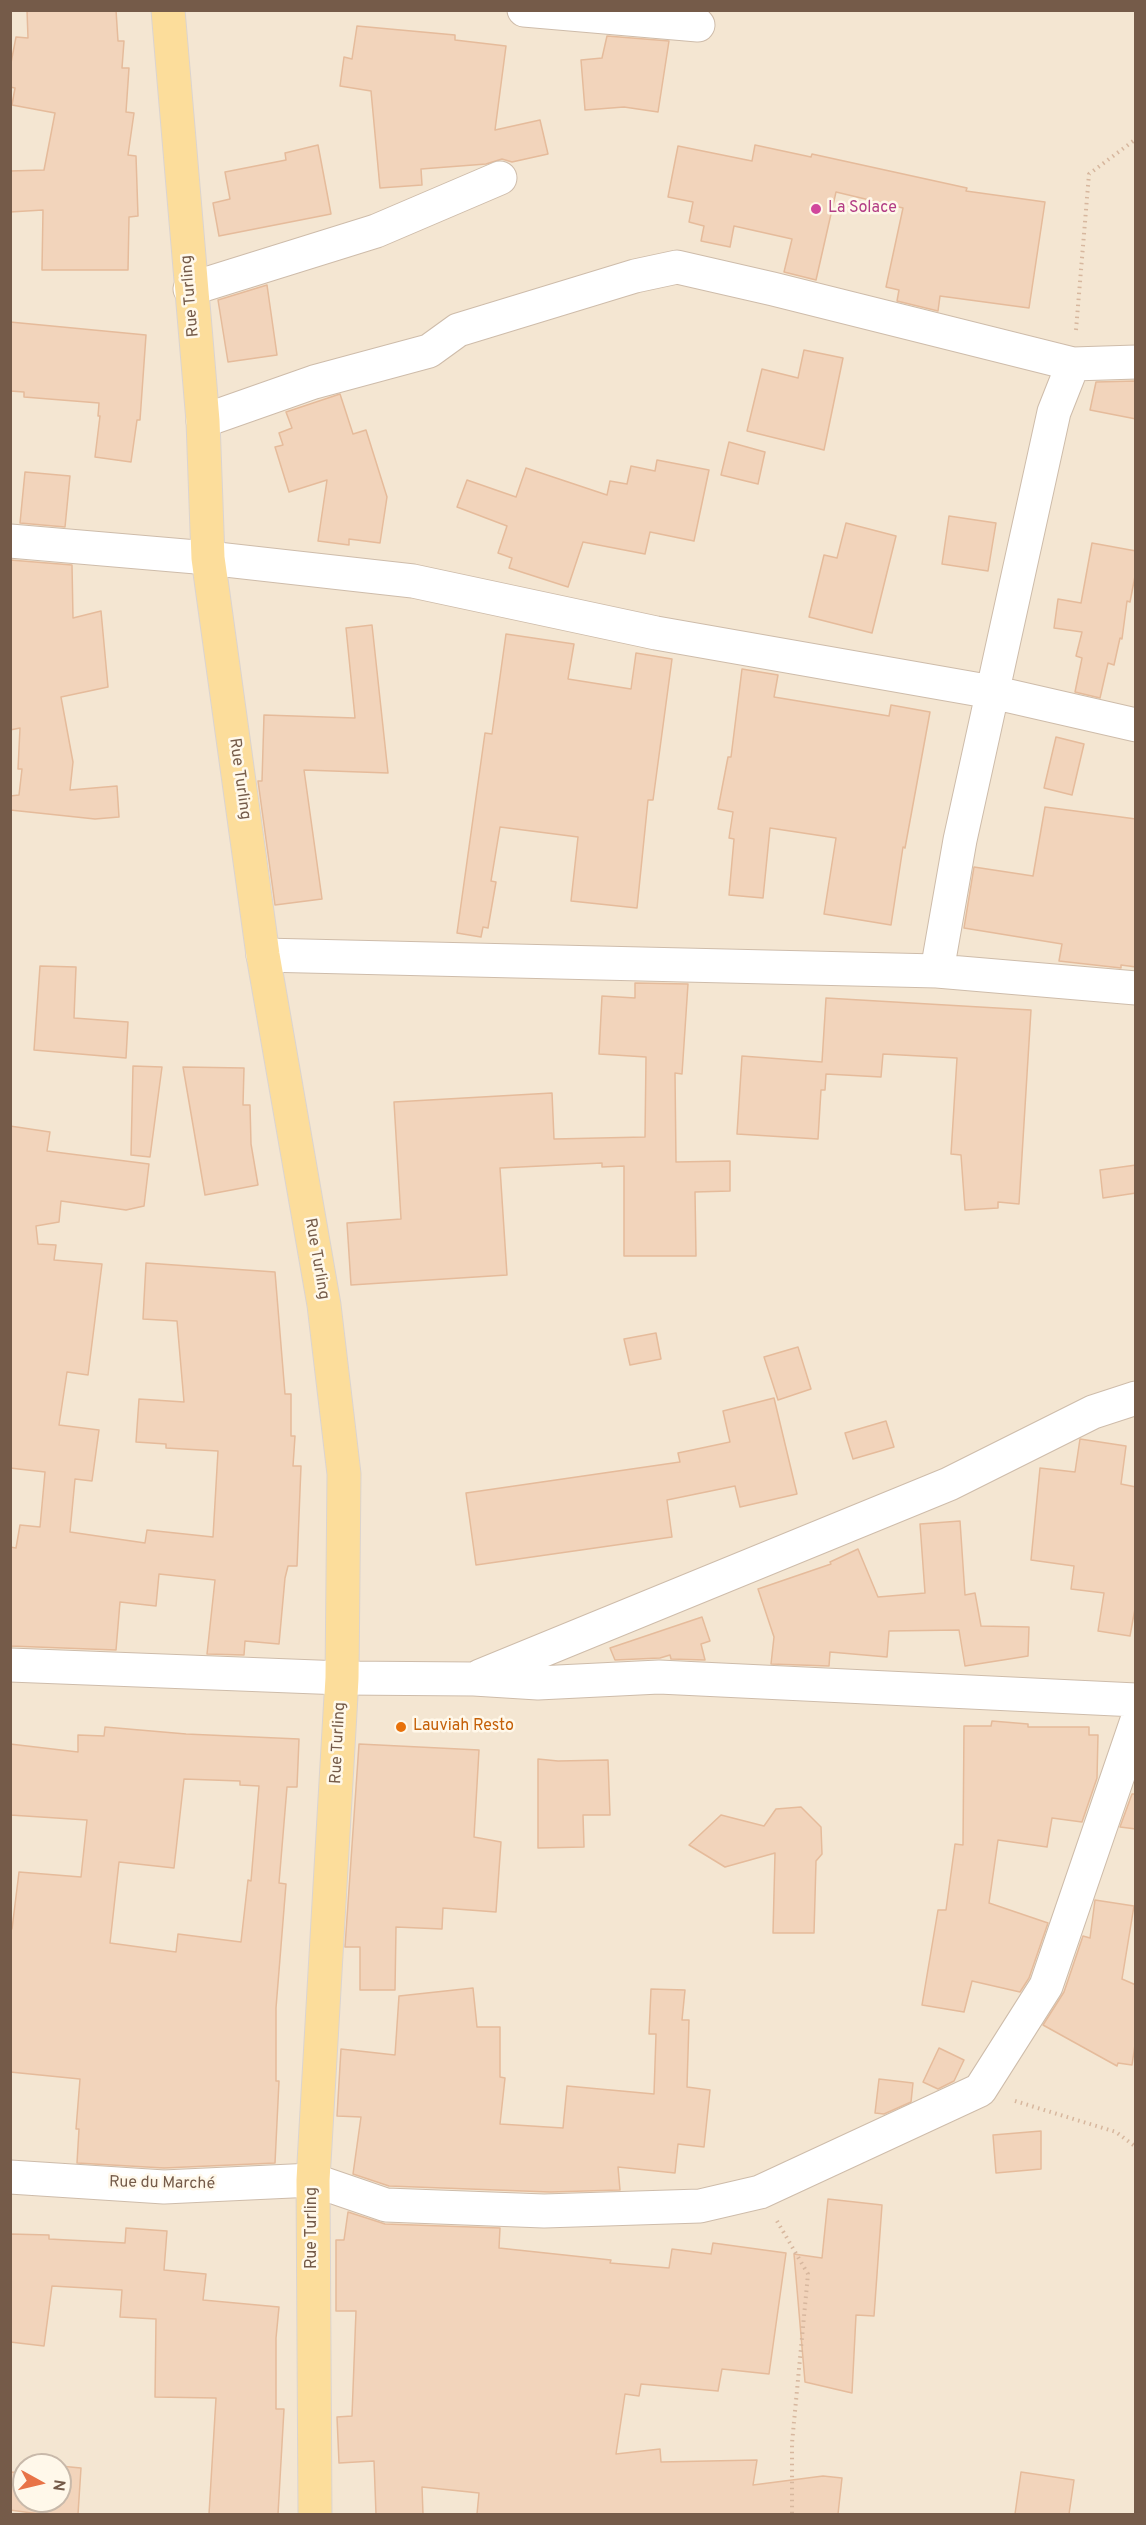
<!DOCTYPE html>
<meta charset="utf-8">
<style>
body{margin:0}
#map{position:relative;width:1146px;height:2525px;overflow:hidden;background:#fcf4e4;font-family:Overpass,sans-serif}
canvas{display:block}
.frame{position:absolute;inset:0;border:12px solid #755b49;pointer-events:none}
.north{position:absolute;left:12px;top:2453px;width:60px;height:60px;box-sizing:border-box;background:#fff8ea;border:2px solid #c8b9aa;border-radius:50%;rotate:98deg;font-size:16px;font-weight:700;line-height:24px;text-align:center;color:#755b49}
.north::after{content:'';display:block;margin:auto;width:21px;height:27px;background:#e87347;clip-path:polygon(50% 0,100% 100%,50% 72%,0 100%)}
</style>
<div id="map">
<canvas width="1146" height="2525"></canvas>
<div class="frame"></div>
<div class="north">N</div>
</div>
<script>
const g = document.querySelector('canvas').getContext('2d');
g.lineJoin = 'round';
function fillPath(path, color) { g.fillStyle = color; g.fill(path, 'evenodd'); }
function strokePath(path, color, width, dash) { g.strokeStyle = color; g.lineWidth = width; g.lineCap = dash ? 'butt' : 'round'; g.setLineDash(dash || []); g.stroke(path); }
function drawText(font, color, halo, rows, align = 'center') {
  g.font = font + ' Overpass,sans-serif'; g.lineWidth = 5; g.setLineDash([]); g.textBaseline = 'middle'; g.strokeStyle = halo; g.fillStyle = color; for (const [text, x, y, turn = 0] of rows) {
    g.save(); g.translate(x, y); g.rotate((+turn || 0) * Math.PI / 180); g.textAlign = isNaN(turn) ? turn : align; if (halo) g.strokeText(text, 0, 0); g.fillText(text, 0, 0); g.restore();
  }
}
const residential = new Path2D(`
 M 11,11 L 1135,11 L 1135,2514 L 11,2514 ZM 24,2465 L 60,2465 L 60,2501 L 24,2501 Z`);
const building = new Path2D(`
 M 27,10 L 116,10 L 118,41 L 124,41 L 122,68 L 129,68 L 126,112 L 134,113 L 128,155 L 136,156 L 138,216 L 129,217 L 128,270 L 42,270 L 43,210 L 10,212 L 10,171 L 44,170 L 55,113 L 12,105 L 15,88 L 10,87 L 10,68 L 16,37 L 28,38 Z
 M 357,26 L 455,35 L 455,40 L 506,46 L 495,130 L 540,120 L 548,154 L 512,162 L 502,159 L 486,164 L 421,169 L 422,185 L 380,188 L 371,91 L 340,86 L 344,57 L 352,59 Z
 M 607,36 L 669,41 L 658,112 L 624,107 L 585,110 L 581,60 L 602,58 Z
 M 318,145 L 331,214 L 219,236 L 213,203 L 230,199 L 225,172 L 286,160 L 285,153 Z
 M 755,145 L 811,157 L 812,154 L 967,188 L 966,191 L 1045,202 L 1029,308 L 940,296 L 938,311 L 897,301 L 899,290 L 886,287 L 903,208 L 836,192 L 816,280 L 784,272 L 792,239 L 734,226 L 730,247 L 701,241 L 704,226 L 689,222 L 693,202 L 668,197 L 678,146 L 752,161 Z
 M 267,285 L 277,355 L 228,362 L 218,300 Z
 M 10,322 L 146,335 L 140,420 L 137,420 L 131,462 L 95,457 L 100,416 L 98,416 L 99,403 L 24,397 L 24,392 L 10,391 Z
 M 804,350 L 843,358 L 824,450 L 747,431 L 762,369 L 798,378 Z
 M 1136,381 L 1136,419 L 1090,410 L 1096,382 Z
 M 340,394 L 353,434 L 366,430 L 387,497 L 380,543 L 349,539 L 349,545 L 318,541 L 327,480 L 289,492 L 275,447 L 283,445 L 279,433 L 292,428 L 286,412 Z
 M 729,442 L 765,452 L 758,484 L 721,475 Z
 M 657,460 L 709,470 L 694,541 L 650,532 L 645,554 L 583,542 L 568,587 L 509,568 L 512,558 L 498,553 L 507,526 L 457,507 L 467,480 L 516,497 L 526,468 L 607,495 L 610,481 L 627,484 L 631,466 L 655,471 Z
 M 25,472 L 70,476 L 65,527 L 20,523 Z
 M 949,516 L 996,523 L 988,571 L 942,564 Z
 M 846,523 L 896,536 L 872,633 L 809,617 L 824,555 L 837,558 Z
 M 1092,543 L 1136,551 L 1136,571 L 1130,602 L 1127,601 L 1122,639 L 1120,638 L 1114,665 L 1108,663 L 1100,698 L 1075,692 L 1082,658 L 1076,656 L 1082,632 L 1054,628 L 1058,599 L 1081,603 Z
 M 10,560 L 72,565 L 73,618 L 101,611 L 108,687 L 61,697 L 73,762 L 70,790 L 117,786 L 119,817 L 95,819 L 10,810 L 10,796 L 19,795 L 22,769 L 18,769 L 20,728 L 10,730 Z
 M 372,625 L 388,773 L 304,770 L 322,899 L 275,905 L 258,781 L 262,781 L 264,715 L 355,718 L 346,628 Z
 M 506,634 L 574,644 L 568,679 L 631,689 L 636,653 L 672,659 L 653,800 L 648,800 L 637,908 L 571,901 L 578,837 L 500,827 L 491,881 L 496,882 L 488,928 L 483,927 L 481,937 L 457,933 L 485,733 L 492,734 Z
 M 742,669 L 778,675 L 774,697 L 889,716 L 891,705 L 930,712 L 905,848 L 903,847 L 891,925 L 824,914 L 836,838 L 770,828 L 763,898 L 729,895 L 734,839 L 729,838 L 733,812 L 718,809 L 728,757 L 731,757 Z
 M 1056,737 L 1084,744 L 1072,795 L 1044,788 Z
 M 1045,807 L 1136,819 L 1136,967 L 1121,965 L 1121,968 L 1059,961 L 1062,944 L 964,928 L 974,867 L 1033,876 Z
 M 40,966 L 76,967 L 74,1018 L 128,1022 L 126,1058 L 34,1050 Z
 M 635,983 L 688,984 L 682,1074 L 675,1073 L 676,1162 L 730,1161 L 730,1191 L 695,1192 L 696,1256 L 624,1256 L 624,1166 L 602,1167 L 602,1163 L 500,1168 L 507,1275 L 351,1285 L 347,1223 L 401,1219 L 394,1102 L 552,1093 L 554,1139 L 645,1137 L 646,1057 L 599,1054 L 602,996 L 635,998 Z
 M 826,998 L 1031,1010 L 1019,1204 L 998,1202 L 998,1208 L 965,1210 L 961,1155 L 951,1154 L 957,1058 L 883,1054 L 881,1077 L 826,1074 L 825,1090 L 821,1090 L 818,1139 L 737,1134 L 742,1056 L 822,1062 Z
 M 133,1066 L 162,1067 L 150,1157 L 131,1155 Z
 M 183,1067 L 244,1068 L 243,1105 L 250,1105 L 251,1144 L 258,1185 L 205,1195 Z
 M 10,1126 L 50,1132 L 47,1151 L 149,1164 L 144,1206 L 126,1210 L 61,1201 L 59,1222 L 36,1226 L 38,1244 L 56,1245 L 54,1260 L 102,1264 L 88,1375 L 67,1372 L 59,1425 L 99,1430 L 92,1481 L 75,1479 L 70,1532 L 145,1543 L 147,1530 L 213,1537 L 218,1451 L 166,1448 L 166,1444 L 136,1442 L 139,1399 L 184,1402 L 177,1321 L 143,1319 L 146,1263 L 275,1272 L 285,1394 L 291,1394 L 291,1436 L 295,1436 L 293,1466 L 301,1466 L 297,1566 L 288,1566 L 285,1578 L 279,1644 L 245,1641 L 244,1655 L 207,1654 L 215,1580 L 159,1574 L 156,1606 L 120,1602 L 116,1650 L 10,1646 L 10,1547 L 16,1548 L 20,1525 L 40,1527 L 45,1472 L 10,1468 Z
 M 1136,1165 L 1136,1193 L 1103,1198 L 1100,1170 Z
 M 656,1333 L 661,1359 L 630,1365 L 624,1339 Z
 M 798,1347 L 811,1389 L 778,1400 L 764,1357 Z
 M 774,1398 L 797,1494 L 740,1507 L 735,1486 L 667,1500 L 672,1537 L 476,1565 L 466,1493 L 680,1462 L 678,1453 L 730,1442 L 723,1411 Z
 M 886,1421 L 894,1447 L 853,1459 L 845,1433 Z
 M 1080,1439 L 1126,1446 L 1121,1484 L 1136,1487 L 1136,1603 L 1130,1636 L 1098,1631 L 1104,1593 L 1071,1589 L 1074,1566 L 1031,1560 L 1040,1468 L 1075,1472 Z
 M 960,1521 L 965,1595 L 975,1593 L 981,1626 L 1029,1627 L 1028,1656 L 965,1666 L 959,1630 L 889,1631 L 887,1657 L 830,1652 L 829,1666 L 771,1664 L 774,1637 L 758,1589 L 831,1564 L 830,1562 L 858,1549 L 878,1597 L 925,1593 L 920,1524 Z
 M 702,1617 L 710,1641 L 701,1644 L 705,1660 L 671,1659 L 670,1655 L 660,1658 L 615,1660 L 610,1648 Z
 M 992,1721 L 1028,1724 L 1028,1727 L 1089,1727 L 1089,1735 L 1098,1735 L 1097,1778 L 1082,1822 L 1052,1818 L 1047,1847 L 998,1840 L 989,1903 L 1048,1923 L 1029,1978 L 1020,1992 L 972,1981 L 964,2012 L 922,2005 L 938,1910 L 946,1910 L 955,1844 L 963,1845 L 964,1726 L 991,1726 Z
 M 105,1727 L 186,1734 L 299,1739 L 297,1787 L 287,1787 L 279,1883 L 286,1884 L 276,2008 L 276,2081 L 279,2081 L 275,2163 L 164,2168 L 77,2163 L 79,2129 L 76,2129 L 80,2079 L 10,2072 L 10,1929 L 12,1929 L 19,1872 L 81,1877 L 87,1820 L 10,1815 L 10,1744 L 78,1752 L 78,1735 L 104,1736 ZM 184,1779 L 240,1781 L 240,1785 L 259,1786 L 251,1881 L 248,1880 L 241,1942 L 178,1934 L 176,1952 L 110,1943 L 119,1862 L 174,1868 Z
 M 359,1744 L 479,1750 L 474,1837 L 501,1842 L 496,1912 L 443,1908 L 442,1929 L 396,1927 L 395,1990 L 360,1990 L 360,1947 L 345,1947 Z
 M 538,1759 L 558,1761 L 608,1760 L 610,1815 L 583,1815 L 584,1847 L 538,1848 Z
 M 1132,1794 L 1136,1794 L 1136,1829 L 1120,1827 Z
 M 801,1807 L 821,1827 L 822,1854 L 816,1861 L 814,1933 L 773,1933 L 775,1853 L 725,1867 L 689,1845 L 721,1815 L 764,1826 L 776,1809 Z
 M 1095,1900 L 1134,1906 L 1122,1979 L 1136,1985 L 1136,2038 L 1132,2065 L 1118,2063 L 1117,2066 L 1043,2025 L 1064,1992 L 1083,1936 L 1090,1938 Z
 M 473,1988 L 477,2027 L 500,2027 L 500,2077 L 505,2078 L 500,2124 L 563,2128 L 567,2086 L 654,2094 L 656,2034 L 649,2034 L 651,1989 L 685,1990 L 682,2020 L 689,2020 L 687,2087 L 710,2090 L 704,2147 L 678,2144 L 675,2173 L 618,2167 L 620,2190 L 550,2192 L 389,2186 L 353,2174 L 361,2117 L 337,2116 L 341,2049 L 395,2055 L 399,1996 Z
 M 939,2048 L 964,2060 L 954,2081 L 938,2089 L 923,2082 Z
 M 879,2079 L 913,2083 L 911,2102 L 884,2114 L 875,2113 Z
 M 1041,2131 L 1041,2169 L 996,2173 L 993,2135 Z
 M 828,2199 L 882,2205 L 874,2316 L 856,2315 L 852,2393 L 805,2382 L 794,2254 L 822,2258 Z
 M 348,2212 L 385,2224 L 500,2228 L 499,2248 L 611,2260 L 610,2263 L 669,2268 L 672,2249 L 711,2254 L 713,2243 L 786,2253 L 769,2374 L 722,2369 L 718,2391 L 641,2384 L 639,2396 L 625,2394 L 616,2454 L 660,2449 L 661,2462 L 757,2460 L 753,2485 L 823,2476 L 842,2478 L 838,2514 L 477,2514 L 479,2493 L 422,2487 L 423,2514 L 376,2514 L 374,2461 L 339,2463 L 337,2417 L 352,2416 L 356,2311 L 336,2311 L 336,2240 L 344,2240 Z
 M 126,2228 L 167,2231 L 164,2270 L 206,2274 L 203,2300 L 279,2307 L 276,2338 L 276,2409 L 284,2409 L 278,2514 L 209,2514 L 216,2398 L 155,2397 L 156,2319 L 120,2317 L 122,2290 L 52,2286 L 44,2346 L 10,2342 L 10,2234 L 49,2235 L 49,2239 L 125,2243 Z
 M 60,2466 L 81,2468 L 78,2514 L 39,2514 L 10,2510 L 10,2472 L 24,2473 L 24,2501 L 60,2501 Z
 M 1021,2472 L 1074,2480 L 1069,2514 L 1015,2514 Z`);
const path = new Path2D(`
 M 1076,330 L 1089,174 L 1136,139
 M 1015,2101 L 1116,2132 L 1136,2147
 M 777,2221 L 808,2274 L 792,2443 L 792,2514`);
const minor = new Path2D(`
 M 524,10 L 698,25
 M 190,289 L 376,231 L 500,178
 M 203,421 L 314,382 L 429,351 L 458,330 L 635,276 L 677,267 L 773,289 L 1073,364
 M 10,541 L 208,558 L 413,581 L 656,633 L 992,692 L 1136,725
 M 263,955 L 937,971 L 1136,988
 M 937,971 L 960,840 L 1054,412 L 1073,364 L 1136,362
 M 10,1665 L 342,1678 L 474,1679 L 538,1683 L 659,1677 L 1136,1700
 M 480,1676 L 949,1484 L 1093,1412 L 1136,1398
 M 10,2177 L 164,2187 L 313,2180 L 386,2205 L 544,2211 L 700,2206 L 760,2192 L 980,2090 L 1046,1986 L 1136,1723`);
const major = new Path2D(`
 M 168,10 L 203,421 L 208,558 L 263,955 L 324,1305 L 344,1474 L 342,1678 L 313,2180 L 315,2514`);
const markers = [
 [816,209,6,"#d1479c"],
 [401,1727,6,"#e8710a"]
];
const hotelNames = [
 ["La Solace",828,209]
];
const streetNames = [
 ["Rue Turling",191,296,-95],
 ["Rue Turling",239,779,82],
 ["Rue Turling",316,1259,80],
 ["Rue Turling",339,1743,-87],
 ["Rue du Marché",162,2184,1],
 ["Rue Turling",313,2228,-90]
];
const foodNames = [
 ["Lauviah Resto",413,1727]
];
fillPath(residential, '#f4e6d2');
fillPath(building, '#f2d4bb');
strokePath(building, '#e5bb9b', 1.5);
strokePath(minor, '#cebcaa', 35);
strokePath(major, '#dbd4d0', 35);
strokePath(path, '#d7b79e', 4, [1.5, 4.5]);
strokePath(minor, '#fff', 33);
strokePath(major, '#fcdd9b', 33);
for (const [x, y, r, color] of markers) { const dot = new Path2D(); dot.arc(x, y, r, 0, 2 * Math.PI); g.fillStyle = color; g.fill(dot); strokePath(dot, '#fff8ea', 2); }
drawText('16px', '#b23c85', '#fff8ea', hotelNames, 'left');
drawText('16px', '#755b49', '#fff8ea', streetNames);
drawText('16px', '#c56008', '#fff8ea', foodNames, 'left');
</script>
